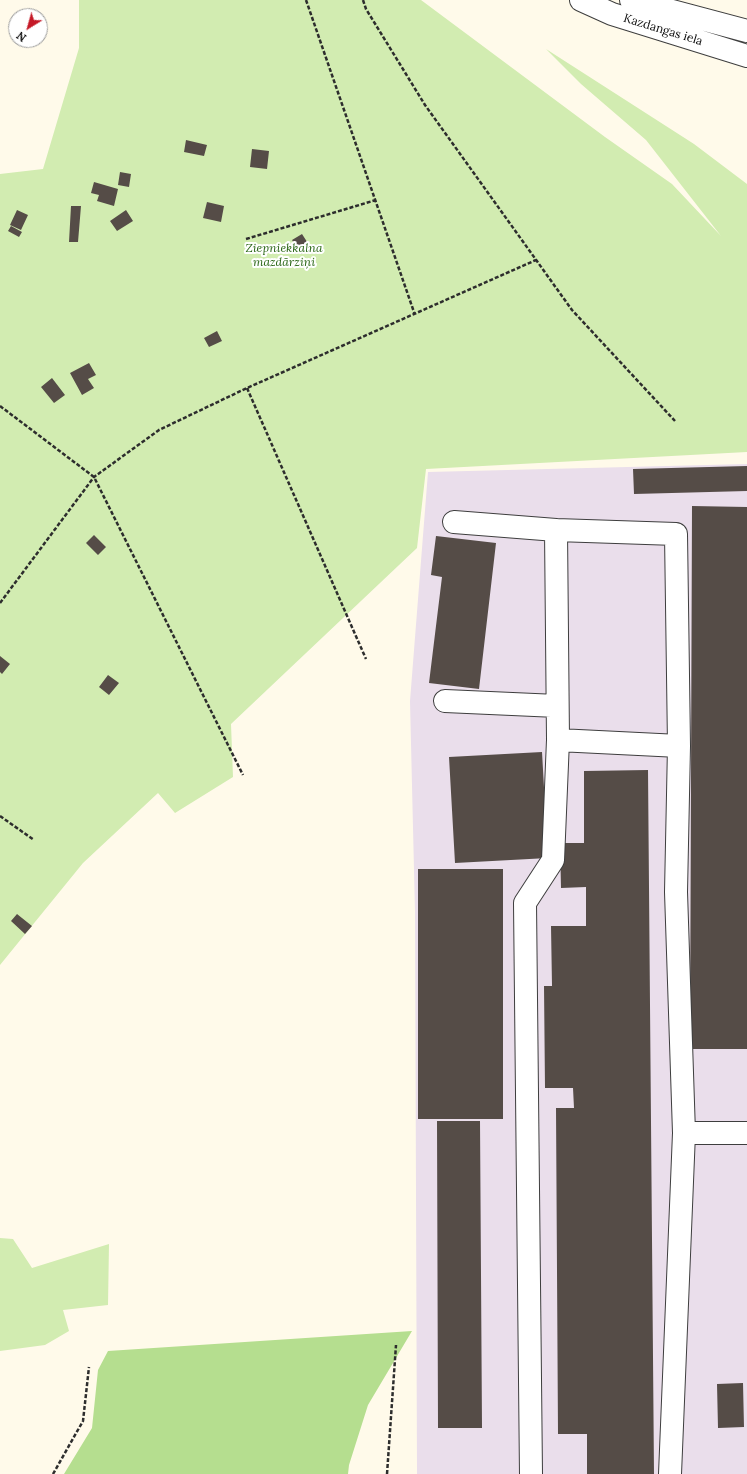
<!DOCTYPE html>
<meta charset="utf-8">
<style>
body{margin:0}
#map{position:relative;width:747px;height:1474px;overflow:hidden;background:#fffaea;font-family:Lora,serif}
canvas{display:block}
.north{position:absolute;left:8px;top:8px;width:40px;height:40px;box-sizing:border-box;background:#fff;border:1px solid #9d9d9d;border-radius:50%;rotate:217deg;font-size:11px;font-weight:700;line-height:16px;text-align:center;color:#0b0b0b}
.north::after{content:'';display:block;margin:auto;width:14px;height:18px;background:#c51927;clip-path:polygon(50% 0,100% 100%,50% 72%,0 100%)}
</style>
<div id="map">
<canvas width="747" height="1474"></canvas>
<div class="north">N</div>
</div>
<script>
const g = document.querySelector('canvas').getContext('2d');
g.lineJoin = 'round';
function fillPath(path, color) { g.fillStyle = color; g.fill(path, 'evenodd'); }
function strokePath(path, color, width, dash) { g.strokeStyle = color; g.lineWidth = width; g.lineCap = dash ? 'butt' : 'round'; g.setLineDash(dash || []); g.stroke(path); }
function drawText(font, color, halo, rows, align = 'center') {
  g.font = font + ' Lora,serif'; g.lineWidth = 4; g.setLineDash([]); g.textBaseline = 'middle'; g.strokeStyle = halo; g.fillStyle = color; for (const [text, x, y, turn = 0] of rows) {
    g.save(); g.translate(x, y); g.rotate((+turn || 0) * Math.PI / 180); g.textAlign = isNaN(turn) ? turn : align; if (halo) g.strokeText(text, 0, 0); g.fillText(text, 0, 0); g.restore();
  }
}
const industrial = new Path2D(`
 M 747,464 L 747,1474 L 417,1474 L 415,912 L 410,701 L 428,472 Z`);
const green = new Path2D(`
 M 79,0 L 421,0 L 605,137 L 672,184 L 721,236 L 646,140 L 581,84 L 546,49 L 694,144 L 747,184 L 747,452 L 426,469 L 417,548 L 231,724 L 233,777 L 175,813 L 158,793 L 83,863 L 0,965 L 0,174 L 43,169 L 79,48 Z
 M 0,1238 L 13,1239 L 32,1268 L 109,1244 L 108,1305 L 63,1310 L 69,1331 L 45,1345 L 0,1351 Z`);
const forest = new Path2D(`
 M 412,1331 L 368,1405 L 349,1465 L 348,1474 L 64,1474 L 92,1428 L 98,1370 L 108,1351 Z`);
const building = new Path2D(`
 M 186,140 L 207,145 L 204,156 L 184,152 Z
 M 252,149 L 269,151 L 267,169 L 250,167 Z
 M 120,172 L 131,174 L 129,187 L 118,185 Z
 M 94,182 L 118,189 L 114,206 L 97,201 L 99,195 L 91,193 Z
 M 207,202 L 224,206 L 221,222 L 203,218 Z
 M 71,206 L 81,206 L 78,242 L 69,242 Z
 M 17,210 L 28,215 L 21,230 L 10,225 Z
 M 126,210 L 133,221 L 117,231 L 110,221 Z
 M 11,226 L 22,232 L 19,237 L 8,231 Z
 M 302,234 L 311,248 L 301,254 L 292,240 Z
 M 217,331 L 222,341 L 209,347 L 204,338 Z
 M 89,363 L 96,375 L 88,379 L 94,388 L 82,395 L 70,373 Z
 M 52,378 L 65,395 L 54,403 L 41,387 Z
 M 747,466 L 747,491 L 634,494 L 633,469 Z
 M 692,506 L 747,507 L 747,1049 L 690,1049 Z
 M 94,535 L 106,547 L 98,555 L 86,543 Z
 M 436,536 L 496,543 L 479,689 L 429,683 L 442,577 L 431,575 Z
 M 0,656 L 10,664 L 2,674 L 0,672 Z
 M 108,675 L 119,683 L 109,695 L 99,687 Z
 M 542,752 L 548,858 L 455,863 L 449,757 Z
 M 648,770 L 654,1474 L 587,1474 L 587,1434 L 558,1434 L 556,1108 L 574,1108 L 573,1088 L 545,1088 L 544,986 L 552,986 L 551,926 L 586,926 L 586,887 L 561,888 L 560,843 L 584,843 L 584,771 Z
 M 418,869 L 503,869 L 503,1119 L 418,1119 Z
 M 17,914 L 32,926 L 25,934 L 11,921 Z
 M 437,1121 L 480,1121 L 482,1428 L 438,1428 Z
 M 743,1383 L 744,1427 L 718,1428 L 717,1384 Z`);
const path = new Path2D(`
 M 306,0 L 415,315
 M 363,0 L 366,9 L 425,105 L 572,310 L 675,421
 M 246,239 L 376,200
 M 247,388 L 366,659
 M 0,406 L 94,477 L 243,775
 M 0,603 L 94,477 L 159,430 L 247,388 L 536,260
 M 0,816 L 34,840
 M 53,1474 L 83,1421 L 89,1367
 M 387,1474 L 396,1345`);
const minor = new Path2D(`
 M 581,0 L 612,14 L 747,56
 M 631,0 L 747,31
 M 454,522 L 556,530
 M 445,701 L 557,706
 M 558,740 L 556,530 L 676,534 L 679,746
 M 684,1133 L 747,1133
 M 531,1474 L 525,903 L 553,860 L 558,740 L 679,746 L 676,892 L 684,1133 L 670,1474`);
const streetNames = [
 ["Kazdangas iela",663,30,17]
];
const parkNames = [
 ["Ziepniekkalna",284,249],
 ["mazdārziņi",284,263]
];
fillPath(industrial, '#eadeeb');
fillPath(green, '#d2ecb1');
fillPath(forest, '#b5de8f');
fillPath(building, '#554c47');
strokePath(minor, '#3e3e3e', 24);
strokePath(path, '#2d2d2d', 2.5, [4, 2]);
strokePath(minor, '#fff', 22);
drawText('12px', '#0b0b0b', '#fff', streetNames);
drawText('italic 12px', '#2b6717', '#fff', parkNames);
</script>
